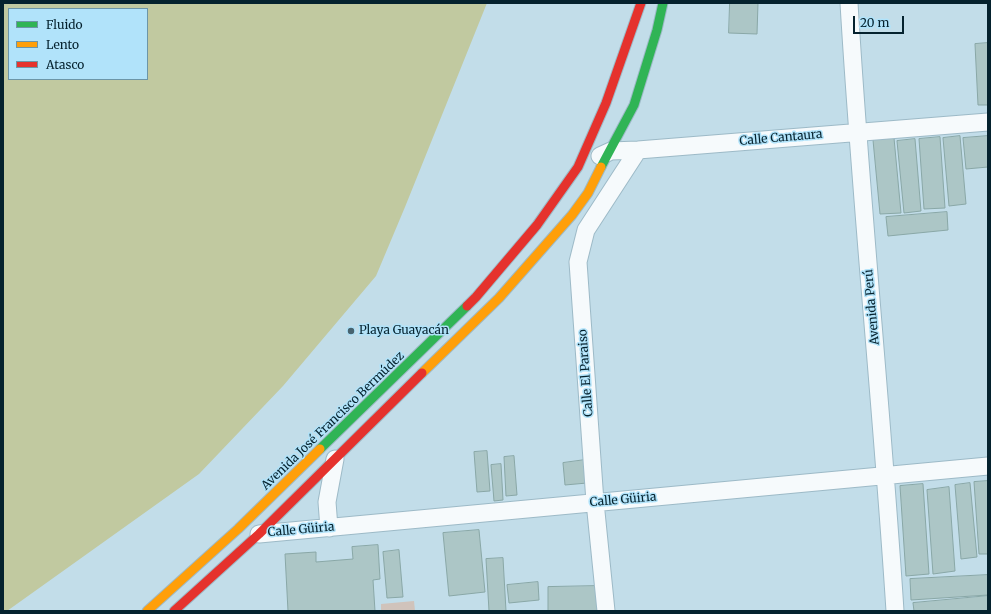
<!DOCTYPE html>
<meta charset="utf-8">
<style>
body{margin:0}
#map{position:relative;width:991px;height:614px;overflow:hidden;background:#c2dde9;font-family:Merriweather,serif}
canvas{display:block}
.frame{position:absolute;inset:0;border:4px solid #05222e;pointer-events:none}
.legend{position:absolute;left:8px;top:8px;width:140px;height:72px;box-sizing:border-box;background:#b1e3fa;border:1px solid #6c96a8;margin:0;padding:5px 7px;list-style:none;font-size:12px;color:#05222e}
.legend li{display:flex;align-items:center;gap:8px;height:20px}
.legend b{width:20px;border:1px solid #6c96a8}
.scale{position:absolute;left:853px;top:16px;width:51px;height:18px;box-sizing:border-box;border:2px solid #05222e;border-top:0;padding-left:5px;font-size:12px;line-height:14px;white-space:nowrap;color:#05222e;-webkit-text-stroke:3px #b1e3fa;paint-order:stroke}
</style>
<div id="map">
<canvas width="991" height="614"></canvas>
<div class="frame"></div>
<ul class="legend">
<li><b style="height:5px;background:#30b455"></b>Fluido</li>
<li><b style="height:5px;background:#ff9f0a"></b>Lento</li>
<li><b style="height:5px;background:#e5322d"></b>Atasco</li>
</ul>
<div class="scale">20 m</div>
</div>
<script>
const g = document.querySelector('canvas').getContext('2d');
g.lineJoin = 'round';
function fillPath(path, color) { g.fillStyle = color; g.fill(path, 'evenodd'); }
function strokePath(path, color, width, dash) { g.strokeStyle = color; g.lineWidth = width; g.lineCap = dash ? 'butt' : 'round'; g.setLineDash(dash || []); g.stroke(path); }
function drawText(font, color, halo, rows, align = 'center') {
  g.font = font + ' Merriweather,serif'; g.lineWidth = 3; g.setLineDash([]); g.textBaseline = 'middle'; g.strokeStyle = halo; g.fillStyle = color; for (const [text, x, y, turn = 0] of rows) {
    g.save(); g.translate(x, y); g.rotate((+turn || 0) * Math.PI / 180); g.textAlign = isNaN(turn) ? turn : align; if (halo) g.strokeText(text, 0, 0); g.fillText(text, 0, 0); g.restore();
  }
}
const green = new Path2D(`
 M 414,601 L 415,611 L 381,611 L 381,604 Z`);
const water = new Path2D(`
 M 3,3 L 487,3 L 405,207 L 376,276 L 283,386 L 199,474 L 7,611 L 3,611 ZM 9,9 L 147,9 L 147,79 L 9,79 Z`);
const building = new Path2D(`
 M 730,3 L 758,3 L 757,34 L 729,33 Z
 M 988,43 L 988,105 L 978,105 L 975,44 Z
 M 960,136 L 966,204 L 949,206 L 943,138 Z
 M 988,136 L 988,167 L 966,169 L 963,138 Z
 M 940,137 L 945,208 L 924,209 L 919,139 Z
 M 894,138 L 901,213 L 880,214 L 873,140 Z
 M 915,139 L 921,211 L 904,213 L 897,141 Z
 M 947,212 L 948,230 L 888,236 L 886,217 Z
 M 487,451 L 490,491 L 477,492 L 474,452 Z
 M 514,456 L 517,495 L 506,496 L 504,457 Z
 M 585,460 L 587,483 L 565,485 L 563,463 Z
 M 501,464 L 503,500 L 494,501 L 491,465 Z
 M 988,481 L 988,554 L 979,554 L 974,482 Z
 M 970,483 L 977,557 L 961,559 L 955,485 Z
 M 923,484 L 929,574 L 906,576 L 900,486 Z
 M 949,487 L 955,571 L 933,574 L 927,490 Z
 M 479,530 L 485,592 L 449,596 L 443,533 Z
 M 378,545 L 380,579 L 373,580 L 375,611 L 288,611 L 285,554 L 316,552 L 316,562 L 353,559 L 352,547 Z
 M 399,550 L 403,597 L 387,598 L 383,552 Z
 M 503,558 L 506,611 L 489,611 L 486,559 Z
 M 988,575 L 988,595 L 911,600 L 910,579 Z
 M 538,582 L 539,600 L 509,603 L 507,585 Z
 M 597,586 L 598,611 L 548,611 L 548,587 Z
 M 988,596 L 988,611 L 914,611 L 913,603 Z`);
const street = new Path2D(`
 M 849,3 C 861,206 882,408 895,611
 M 600,156 L 611,151 L 638,150 L 988,122
 M 329,528 L 327,502 L 335,459
 M 259,534 L 988,466
 M 606,611 L 595,502 L 578,262 L 586,230 L 638,150`);
const fast = new Path2D(`
 M 601,167 L 634,105 L 657,30 L 663,3
 M 320,449 L 467,306`);
const slow = new Path2D(`
 M 422,373 L 499,298 L 572,215 L 588,193 L 601,167
 M 147,611 L 238,529 L 320,449`);
const jam = new Path2D(`
 M 467,306 L 476,297 L 537,225 L 578,167 L 606,103 L 641,3
 M 174,611 L 259,534 L 422,373`);
const markers = [
 [351,331,4,"#47636f"]
];
const streetNames = [
 ["Calle Cantaura",781,138,-5],
 ["Avenida Perú",872,307,-95],
 ["Calle El Paraiso",586,373,-94],
 ["Avenida José Francisco Bermúdez",333,421,-44],
 ["Calle Güiria",623,500,-5],
 ["Calle Güiria",301,530,-5]
];
const poiNames = [
 ["Playa Guayacán",359,331]
];
fillPath(green, '#d0c3bb');
fillPath(water, '#c1c9a0');
fillPath(building, '#acc6c6');
strokePath(building, '#89a7a6', 1);
strokePath(street, '#9dbac7', 19);
strokePath(fast, '#9dbac7', 11);
strokePath(slow, '#9dbac7', 11);
strokePath(jam, '#9dbac7', 11);
strokePath(street, '#f6fafc', 17);
strokePath(fast, '#30b455', 9);
strokePath(slow, '#ff9f0a', 9);
strokePath(jam, '#e5322d', 9);
for (const [x, y, r, color] of markers) { const dot = new Path2D(); dot.arc(x, y, r, 0, 2 * Math.PI); g.fillStyle = color; g.fill(dot); strokePath(dot, '#b1e3fa', 1.5); }
drawText('12px', '#05222e', '#b1e3fa', streetNames);
drawText('12px', '#05222e', '#b1e3fa', poiNames, 'left');
</script>
